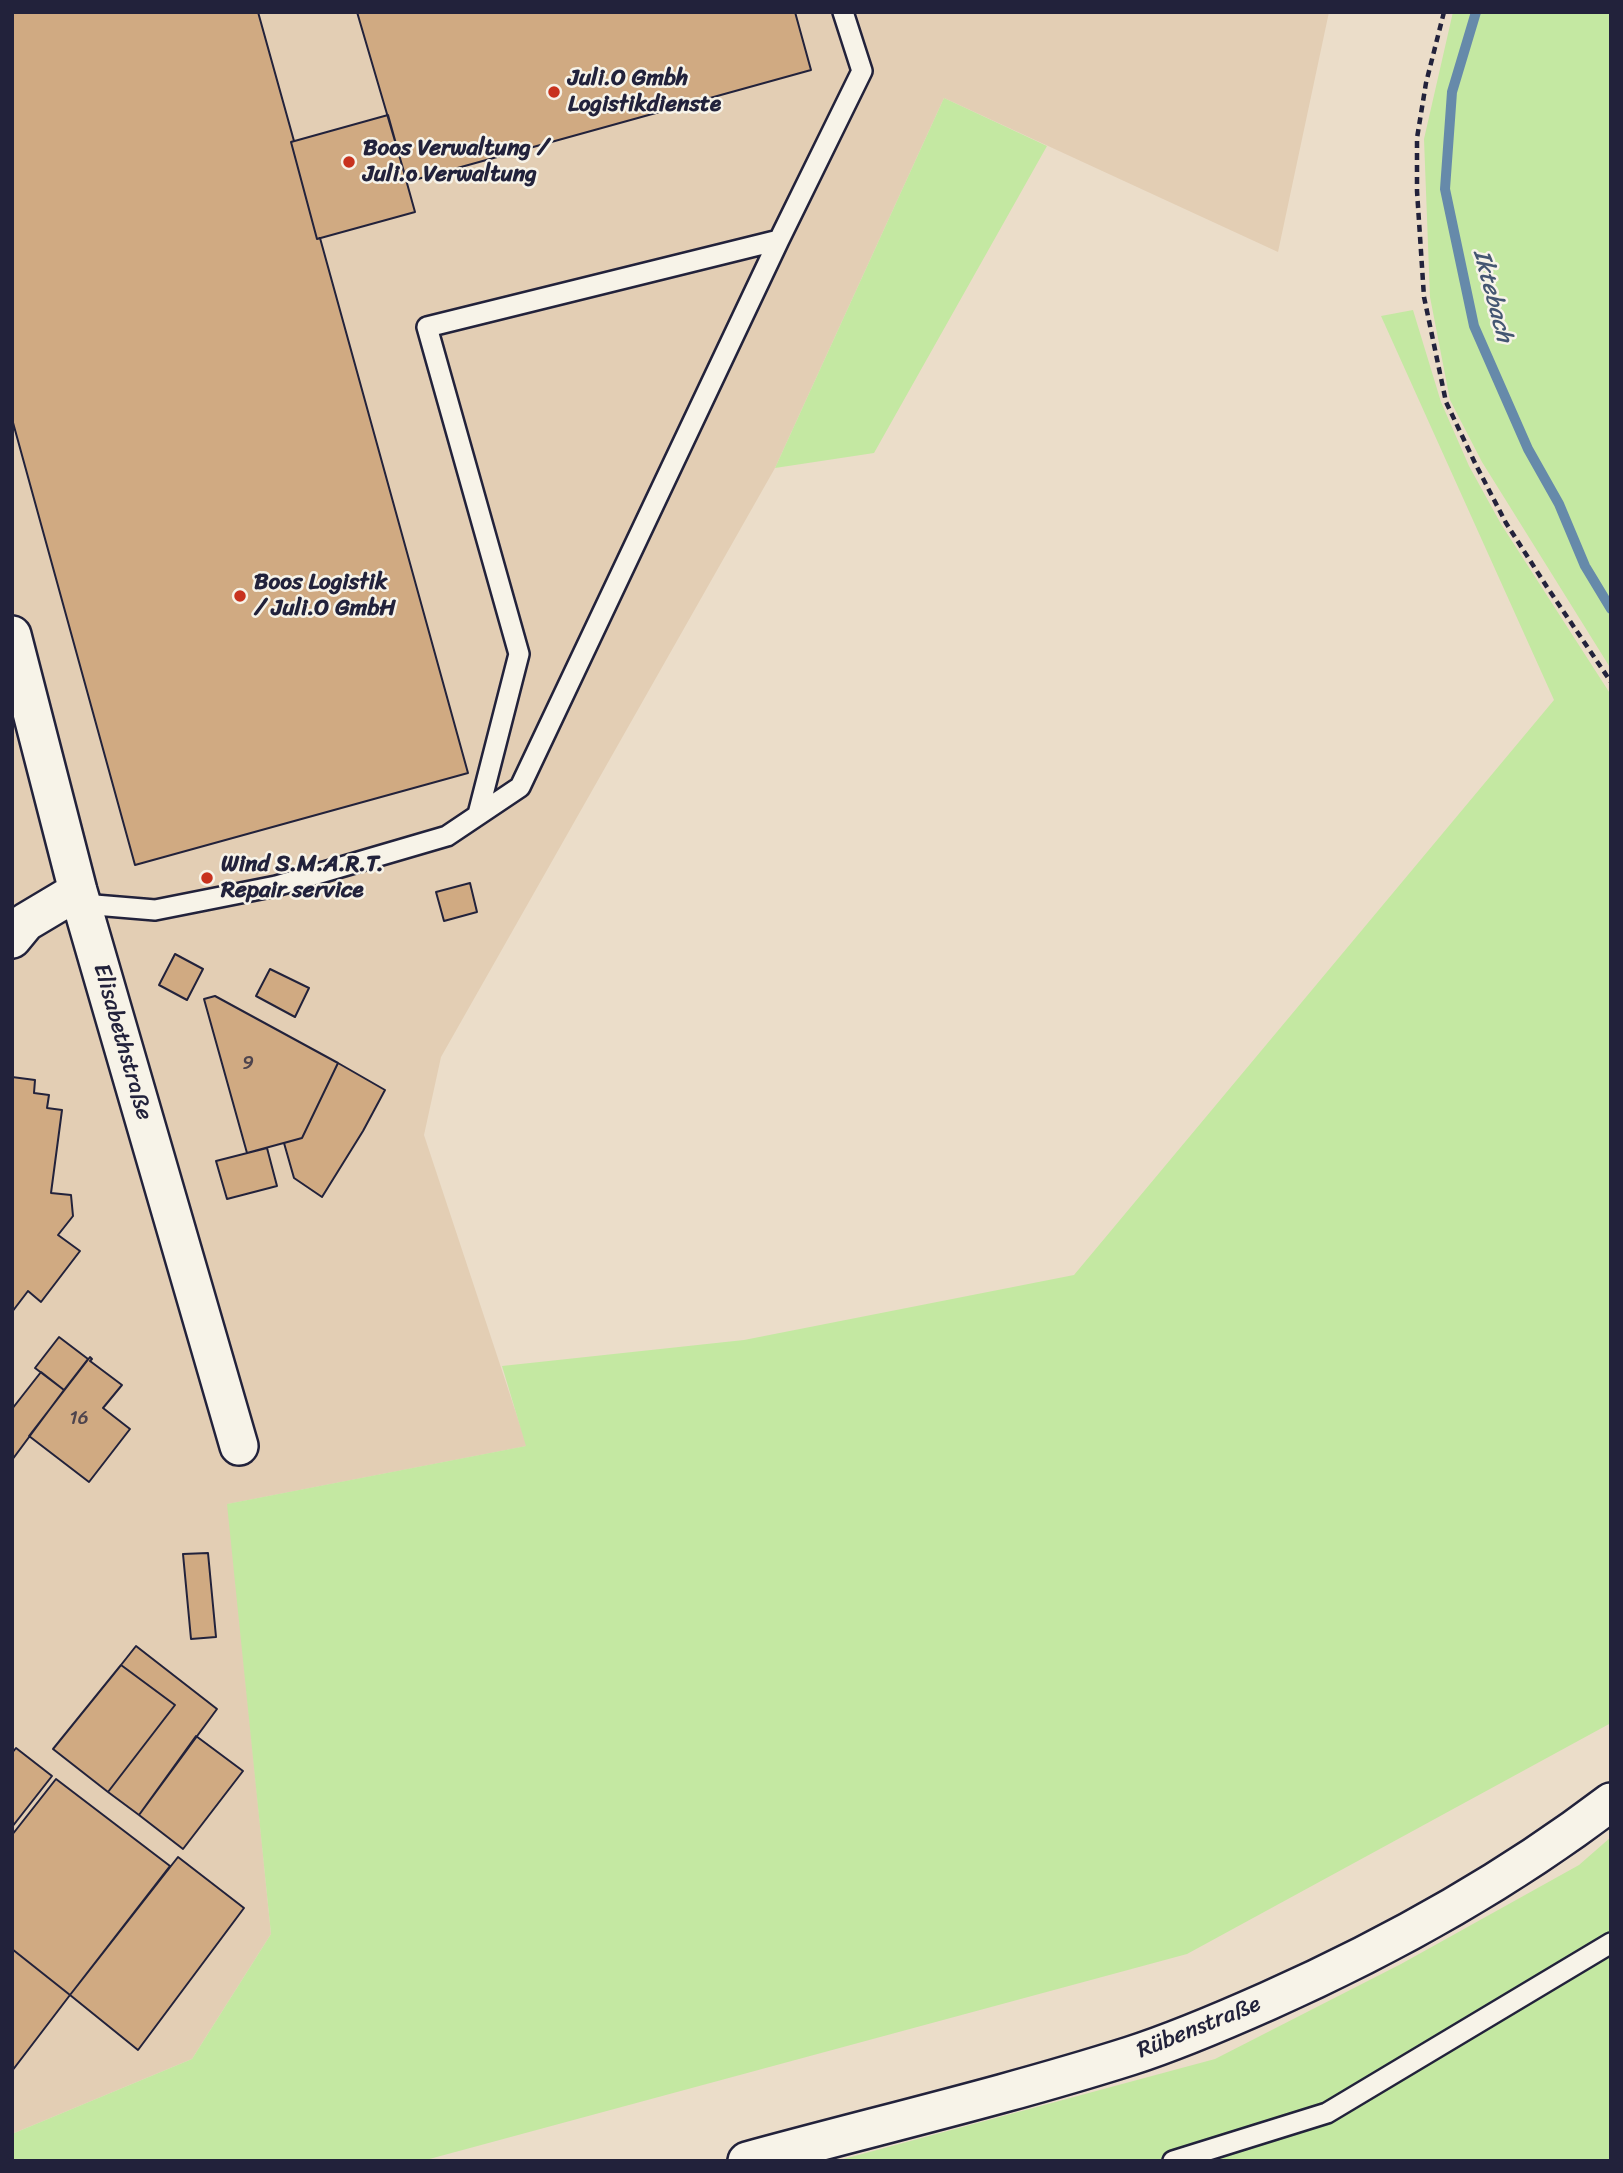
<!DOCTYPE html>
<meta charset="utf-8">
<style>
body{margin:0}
#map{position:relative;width:1623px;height:2173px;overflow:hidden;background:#ebddc9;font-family:Sriracha,sans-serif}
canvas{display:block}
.frame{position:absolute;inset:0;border:14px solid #22223b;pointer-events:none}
</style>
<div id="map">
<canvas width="1623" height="2173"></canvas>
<div class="frame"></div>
</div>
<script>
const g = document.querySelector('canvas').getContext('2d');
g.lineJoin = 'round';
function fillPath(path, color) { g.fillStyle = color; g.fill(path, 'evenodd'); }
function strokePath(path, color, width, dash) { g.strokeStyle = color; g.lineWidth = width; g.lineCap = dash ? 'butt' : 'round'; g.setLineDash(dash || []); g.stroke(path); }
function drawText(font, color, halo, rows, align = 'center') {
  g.font = font + ' Sriracha,sans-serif'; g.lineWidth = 5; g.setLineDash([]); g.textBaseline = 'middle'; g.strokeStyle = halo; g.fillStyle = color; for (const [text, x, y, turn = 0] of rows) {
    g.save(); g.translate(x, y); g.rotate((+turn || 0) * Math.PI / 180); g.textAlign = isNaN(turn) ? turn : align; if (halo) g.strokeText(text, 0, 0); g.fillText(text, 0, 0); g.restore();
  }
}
const built = new Path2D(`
 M 12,12 L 1329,12 L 1278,252 L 944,98 L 775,468 L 441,1057 L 424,1135 L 527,1446 L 228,1504 L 271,1934 L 192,2059 L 12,2134 Z`);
const green = new Path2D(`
 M 1453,12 L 1611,12 L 1611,669 L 1482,462 L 1450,400 L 1430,297 L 1424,139 Z
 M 944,98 L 1047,146 L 874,453 L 775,468 Z
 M 1413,310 L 1441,402 L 1469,466 L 1501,524 L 1611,695 L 1611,1723 L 1187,1954 L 422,2161 L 12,2161 L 12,2134 L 192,2059 L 271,1934 L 227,1504 L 526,1446 L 502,1366 L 744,1340 L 1074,1275 L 1554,700 L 1381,316 Z
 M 1611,1837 L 1611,2161 L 836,2161 L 1215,2059 L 1401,1964 L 1579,1865 Z`);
const stream = new Path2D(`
 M 1476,12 L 1452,92 L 1445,189 L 1474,326 L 1528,449 L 1559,504 L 1585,566 L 1611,609`);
const building = new Path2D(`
 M 12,12 L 258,12 L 294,141 L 291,142 L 317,239 L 320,238 L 468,773 L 135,865 L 12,419 Z
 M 357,12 L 795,12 L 811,70 L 407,182 Z
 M 388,115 L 415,212 L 317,239 L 291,142 Z
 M 470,883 L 477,912 L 444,921 L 436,892 Z
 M 175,954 L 203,969 L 187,1000 L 159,985 Z
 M 270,969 L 309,988 L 295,1017 L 256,996 Z
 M 215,996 L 338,1063 L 302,1138 L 247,1153 L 204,999 Z
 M 338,1063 L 385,1090 L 363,1131 L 322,1197 L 294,1178 L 284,1143 L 302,1138 Z
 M 12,1077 L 35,1080 L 34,1093 L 49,1095 L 47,1108 L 62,1110 L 51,1193 L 71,1195 L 73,1216 L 58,1235 L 80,1251 L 41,1302 L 28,1291 L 12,1312 Z
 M 267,1148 L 277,1186 L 227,1199 L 216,1161 Z
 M 59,1337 L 88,1359 L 64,1390 L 35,1368 Z
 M 90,1357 L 92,1359 L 90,1361 L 122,1385 L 103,1408 L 130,1429 L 89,1482 L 29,1436 Z
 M 41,1372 L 64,1390 L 12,1460 L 12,1409 Z
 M 208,1553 L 216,1637 L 191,1639 L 183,1554 Z
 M 136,1646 L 217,1709 L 139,1815 L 108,1792 L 175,1705 L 121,1665 Z
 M 121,1665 L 175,1705 L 108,1792 L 53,1749 Z
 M 196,1736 L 243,1771 L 183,1849 L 139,1815 Z
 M 16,1748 L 52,1776 L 12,1827 L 12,1753 Z
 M 56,1779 L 170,1866 L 70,1995 L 12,1949 L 12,1835 Z
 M 178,1857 L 244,1908 L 138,2050 L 70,1995 Z
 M 12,1949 L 70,1995 L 12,2071 Z`);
const path = new Path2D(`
 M 1444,12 L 1426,83 L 1417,138 L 1417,191 L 1424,297 L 1446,402 L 1475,463 L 1506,523 L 1547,587 L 1611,682`);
const service = new Path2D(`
 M 478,814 L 519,654 L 427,327 L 779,240
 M 83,904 L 155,910 L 276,886 L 447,836 L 520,787 L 779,240 L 862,71 L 843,12
 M 1173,2161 L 1327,2113 L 1611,1943`);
const minor = new Path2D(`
 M 12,635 L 78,891 L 239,1446
 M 12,939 L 26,922 L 78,891
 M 747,2161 C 875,2126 1004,2096 1130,2056 C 1177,2041 1223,2021 1268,2001 C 1389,1947 1506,1882 1611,1802`);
const markers = [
 [554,92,7,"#c8321e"],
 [349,162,7,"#c8321e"],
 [240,596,7,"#c8321e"],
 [207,878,7,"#c8321e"]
];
const numberNames = [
 ["9",248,1064],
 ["16",79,1419]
];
const poiNames = [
 ["Juli.O Gmbh",568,79],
 ["Logistikdienste",568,105],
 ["Boos Verwaltung /",363,149],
 ["Juli.o Verwaltung",363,175],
 ["Boos Logistik",254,583],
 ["/ Juli.O GmbH",254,609],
 ["Wind S.M.A.R.T.",221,865],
 ["Repair service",221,891]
];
const streetNames = [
 ["Elisabethstraße",122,1042,74],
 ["Rübenstraße",1199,2028,-22]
];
const waterNames = [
 ["Iktebach",1492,296,75]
];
fillPath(built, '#e3ceb4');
fillPath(green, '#c4e8a2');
strokePath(stream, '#668aaa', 10);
fillPath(building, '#d0aa82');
strokePath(building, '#22223b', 2);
strokePath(service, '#22223b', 24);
strokePath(minor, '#22223b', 42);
strokePath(path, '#22223b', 4.5, [7, 5]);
strokePath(service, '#f7f3e8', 19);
strokePath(minor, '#f7f3e8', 37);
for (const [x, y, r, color] of markers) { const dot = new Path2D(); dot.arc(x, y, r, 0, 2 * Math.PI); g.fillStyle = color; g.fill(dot); strokePath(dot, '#f7f3e8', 2.5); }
drawText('19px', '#4e444d', null, numberNames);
drawText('bold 23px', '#22223b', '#f7f3e8', poiNames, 'left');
drawText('23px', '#22223b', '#f7f3e8', streetNames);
drawText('italic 24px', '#445672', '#f7f3e8', waterNames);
</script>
